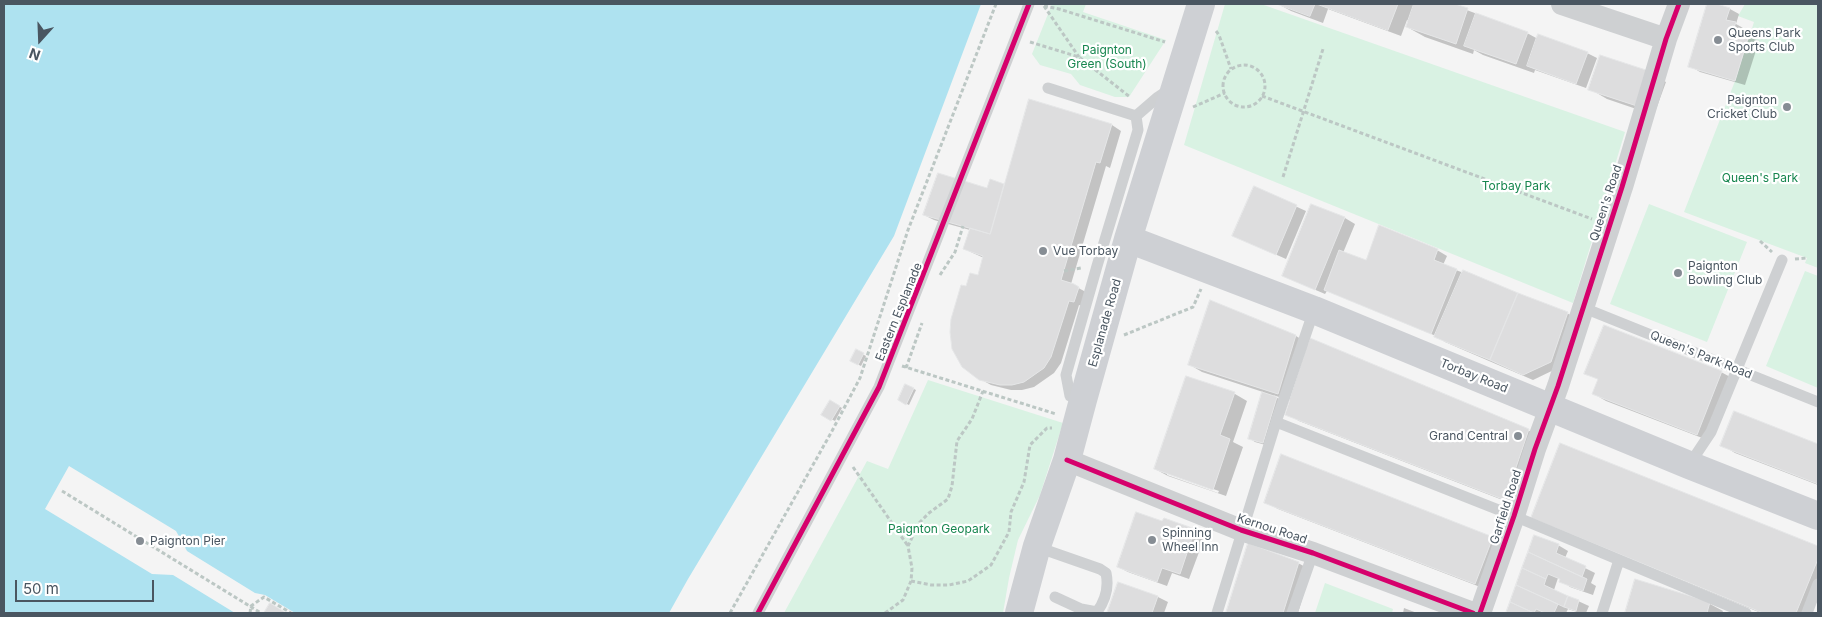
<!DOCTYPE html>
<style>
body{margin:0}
#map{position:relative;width:1822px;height:617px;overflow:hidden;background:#f4f4f4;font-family:Inter,sans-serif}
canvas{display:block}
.frame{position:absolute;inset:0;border:5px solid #4a5661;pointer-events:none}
.north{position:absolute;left:15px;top:15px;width:50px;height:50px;-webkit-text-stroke:4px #fff;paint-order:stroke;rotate:200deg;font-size:14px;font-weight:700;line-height:20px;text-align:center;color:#4a5661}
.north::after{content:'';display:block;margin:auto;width:18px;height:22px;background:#4a5661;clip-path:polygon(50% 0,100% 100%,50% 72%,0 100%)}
.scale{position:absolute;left:15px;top:580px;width:139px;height:22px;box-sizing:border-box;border:2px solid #4a5661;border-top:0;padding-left:6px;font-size:15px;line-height:18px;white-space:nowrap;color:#4a5661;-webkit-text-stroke:4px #fff;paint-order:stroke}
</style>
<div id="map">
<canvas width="1822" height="617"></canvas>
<div class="frame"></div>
<div class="north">N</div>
<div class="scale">50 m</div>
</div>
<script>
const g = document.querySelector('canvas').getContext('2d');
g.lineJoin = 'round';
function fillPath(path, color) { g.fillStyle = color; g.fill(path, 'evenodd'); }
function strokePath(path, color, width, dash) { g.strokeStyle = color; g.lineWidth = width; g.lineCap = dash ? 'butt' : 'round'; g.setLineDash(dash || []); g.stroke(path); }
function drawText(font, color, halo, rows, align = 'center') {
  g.font = font + ' Inter,sans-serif'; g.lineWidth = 4.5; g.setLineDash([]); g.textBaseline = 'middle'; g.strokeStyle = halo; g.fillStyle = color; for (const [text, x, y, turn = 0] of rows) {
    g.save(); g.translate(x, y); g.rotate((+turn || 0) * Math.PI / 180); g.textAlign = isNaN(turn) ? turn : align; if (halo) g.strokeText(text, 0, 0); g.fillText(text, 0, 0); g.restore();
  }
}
const green = new Path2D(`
 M 1052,4 L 1086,4 L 1083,12 L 1166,40 L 1129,97 L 1115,97 L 1080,85 L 1071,74 L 1040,65 L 1032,54 Z
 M 1225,4 L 1261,4 L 1625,132 L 1573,303 L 1184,145 Z
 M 1745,4 L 1818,4 L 1818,268 L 1805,263 L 1807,258 L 1684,212 L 1735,81 L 1754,22 L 1738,16 Z
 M 1649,204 L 1747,242 L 1707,342 L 1610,304 Z
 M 1805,271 L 1818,276 L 1818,388 L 1766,366 Z
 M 928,380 L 1063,423 L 1040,495 L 1018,540 L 1009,578 L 1003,613 L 784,613 L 867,461 L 888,469 Z
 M 1325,583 L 1393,609 L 1392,613 L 1315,613 Z`);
const water = new Path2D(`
 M 4,4 L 981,4 L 894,236 L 688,579 L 669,613 L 4,613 Z`);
const pier = new Path2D(`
 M 69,466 L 176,531 L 187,551 L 255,593 L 265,595 L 295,613 L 235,613 L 173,575 L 152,574 L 45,509 Z`);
const shadow = new Path2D(`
 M 1278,4 L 1451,4 L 1527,33 L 1538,39 L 1587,53 L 1597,58 L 1586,88 L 1535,70 L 1534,73 L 1483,55 L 1474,50 L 1473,54 L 1425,37 L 1407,27 L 1409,21 L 1407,20 L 1401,36 L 1328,9 L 1323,23 L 1291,11 Z
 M 1709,4 L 1730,9 L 1739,14 L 1736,24 L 1745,29 L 1743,34 L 1759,41 L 1745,85 L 1700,72 L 1690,66 Z
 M 1648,72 L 1666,82 L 1654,115 L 1607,99 L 1590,89 Z
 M 1030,101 L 1112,125 L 1121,131 L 1110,168 L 1106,166 L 1071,284 L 1084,291 L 1084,307 L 1079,305 L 1061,363 L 1054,373 L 1034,387 L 1022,390 L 1011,390 L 991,385 L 980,379 L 967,288 L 978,277 L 984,258 L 964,249 L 970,230 L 934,220 L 924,215 L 987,190 L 991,180 L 1005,185 Z
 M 1255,188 L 1306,211 L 1286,259 L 1234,236 Z
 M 1311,205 L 1345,218 L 1355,224 L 1343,253 L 1366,262 L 1437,250 L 1447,256 L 1443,265 L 1567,313 L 1577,319 L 1560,367 L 1533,380 L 1445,342 L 1436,336 L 1327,291 L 1325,294 L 1283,276 Z
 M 1296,336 L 1309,344 L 1528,430 L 1541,438 L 1518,506 L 1299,421 L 1287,414 L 1291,401 L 1273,395 L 1283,402 L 1269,446 L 1255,442 L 1249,438 L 1263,392 L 1202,372 L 1190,365 Z
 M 856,351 L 866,356 L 861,366 L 851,361 Z
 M 1721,372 L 1734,379 L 1710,441 L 1606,401 L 1594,394 L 1599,380 L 1586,373 Z
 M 1187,377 L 1235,394 L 1247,401 L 1233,442 L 1243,447 L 1226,496 L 1168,476 L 1155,469 ZM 1167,473 L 1219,491 L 1218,493 L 1167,475 Z
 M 906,385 L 916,390 L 909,405 L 899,400 Z
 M 831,402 L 842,408 L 835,421 L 823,415 Z
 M 1735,413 L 1818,446 L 1818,485 L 1735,453 L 1722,445 Z
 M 1560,445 L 1818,547 L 1818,597 L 1811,613 L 1761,613 L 1546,525 Z
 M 1265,502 L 1492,538 L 1505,545 L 1488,590 L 1278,509 Z
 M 1164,519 L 1195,530 L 1205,536 L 1189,579 L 1172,573 L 1167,586 L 1128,572 L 1118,567 L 1163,523 Z
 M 1248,545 L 1298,563 L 1311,570 L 1298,613 L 1228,613 Z
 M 1558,545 L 1568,551 L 1565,558 L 1595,573 L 1591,583 L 1596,586 L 1593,595 L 1570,587 L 1558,578 L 1554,590 L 1589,606 L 1586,613 L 1580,613 L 1568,609 L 1566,613 L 1508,613 L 1511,604 Z
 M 1636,581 L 1710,604 L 1723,611 L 1722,613 L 1626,613 Z
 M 1119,583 L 1158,597 L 1168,602 L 1164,613 L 1108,613 Z
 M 1404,608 L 1417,613 L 1403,613 Z`);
const building = new Path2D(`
 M 1277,4 L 1315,4 L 1310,16 Z
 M 1317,4 L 1398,4 L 1388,30 Z
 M 1414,4 L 1455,4 L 1468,8 L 1456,44 L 1406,27 Z
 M 1707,4 L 1717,4 L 1730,8 L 1726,20 L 1736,22 L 1733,30 L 1749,35 L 1735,81 L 1688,67 Z
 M 1476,13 L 1528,32 L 1516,64 L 1464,46 Z
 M 1538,34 L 1588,52 L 1576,84 L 1527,66 Z
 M 1600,55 L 1649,71 L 1637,106 L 1588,90 Z
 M 1029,99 L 1112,124 L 1100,163 L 1096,162 L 1061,280 L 1074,284 L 1079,287 L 1074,302 L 1069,301 L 1051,357 L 1044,368 L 1024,382 L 1012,385 L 1000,385 L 979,380 L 962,367 L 952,349 L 950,332 L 951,319 L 961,285 L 966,286 L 970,273 L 978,275 L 983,256 L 963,249 L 970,228 L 990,234 Z
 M 938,173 L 987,188 L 990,179 L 1004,184 L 990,234 L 923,215 Z
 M 1254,186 L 1297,205 L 1276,255 L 1232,236 Z
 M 1311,204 L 1345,217 L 1315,290 L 1282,276 Z
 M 1379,225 L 1438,249 L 1434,260 L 1457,269 L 1431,334 L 1324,290 L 1339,250 L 1366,260 Z
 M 1463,270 L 1518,293 L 1490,360 L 1434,337 Z
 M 1518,293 L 1568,312 L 1551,362 L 1523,375 L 1490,360 Z
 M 1210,300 L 1296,335 L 1278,394 L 1188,365 Z
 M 1604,325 L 1722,371 L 1697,435 L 1592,394 L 1598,379 L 1584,374 Z
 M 1310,338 L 1529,429 L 1505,500 L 1285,415 Z
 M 856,349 L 864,353 L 858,365 L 850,361 Z
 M 1186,376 L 1235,392 L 1220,435 L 1230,439 L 1213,490 L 1154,469 Z
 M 905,384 L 914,388 L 906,405 L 898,400 Z
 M 1262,392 L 1277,397 L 1263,443 L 1248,439 Z
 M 830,400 L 840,406 L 831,421 L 821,415 Z
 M 1734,411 L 1818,444 L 1818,484 L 1720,446 Z
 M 1560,443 L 1818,546 L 1818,559 L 1796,613 L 1763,613 L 1531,518 Z
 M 1281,454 L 1493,537 L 1475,584 L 1264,503 Z
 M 1136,512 L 1162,521 L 1164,518 L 1195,529 L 1180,574 L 1162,568 L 1157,582 L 1117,567 Z
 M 1534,535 L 1559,544 L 1556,553 L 1586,566 L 1582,577 L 1528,552 Z
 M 1248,543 L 1299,562 L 1283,613 L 1226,613 Z
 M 1528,552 L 1587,579 L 1583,591 L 1559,582 L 1560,579 L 1548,574 L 1546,579 L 1522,568 Z
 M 1522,568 L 1546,579 L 1544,585 L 1568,596 L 1564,607 L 1516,585 Z
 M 1635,579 L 1710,602 L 1707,613 L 1625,613 Z
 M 1118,582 L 1158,596 L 1152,613 L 1107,613 Z
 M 1516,585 L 1558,604 L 1554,613 L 1545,613 L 1536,609 L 1534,613 L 1510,602 Z
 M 1568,596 L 1579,600 L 1576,611 L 1564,607 Z
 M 1510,602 L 1534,613 L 1535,613 L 1506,613 Z
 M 270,603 L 286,613 L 264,613 Z`);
const path = new Path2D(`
 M 1044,6 L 1059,9 L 1165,42
 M 1044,6 L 1079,57
 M 1216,31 L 1219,35 L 1231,69
 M 1030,42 L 1079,57 L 1130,97
 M1223 86a21 21 0 1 1 42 0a21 21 0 1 1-42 0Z
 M 1262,96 L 1592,219
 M 1193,107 L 1225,93
 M 1283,177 L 1323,49
 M 1760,241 L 1772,252
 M 1795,259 L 1807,258
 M 1064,271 L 1081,268
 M 940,275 L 955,252 L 963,226
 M 1124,335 L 1193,307 L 1201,289
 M 902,366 L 1056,414
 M 906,368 L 922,323
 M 853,467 L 908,546
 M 62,491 L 261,613
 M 911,581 L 931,585 L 949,585 L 968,581 L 991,565 L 1009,532 L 1011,512 L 1024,482 L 1030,445 L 1047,428 L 1052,428
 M 250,613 L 251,606 L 264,597 L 291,613
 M 730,613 L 832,431 L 860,378 L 908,230 L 996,4
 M 885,613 L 903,600 L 911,581 L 912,568 L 908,546 L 919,523 L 929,513 L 948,499 L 952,486 L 957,441 L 972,419 L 983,391`);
const lane = new Path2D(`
 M 1048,88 L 1136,116
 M 1584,308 L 1818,402
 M 1083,400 L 1070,396 L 1066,375 L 1097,266 L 1138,130 L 1136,116 L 1158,97 L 1170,89
 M 1276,422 L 1514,516 L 1746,613
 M 1689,465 L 1711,432 L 1782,260
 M 1037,547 L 1100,569 L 1106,573 C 1109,587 1105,601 1097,612 L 1081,609 L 1055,597
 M 758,613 L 879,387 L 1029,4
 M 1217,613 L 1276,422 L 1314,310
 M 1292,613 L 1313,553
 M 1602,613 L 1619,560
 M 1807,613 L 1818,584`);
const street = new Path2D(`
 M 1562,4 L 1666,39
 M 1067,460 L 1241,530 L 1313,553 L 1473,613
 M 1480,613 L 1514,516 L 1535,449 L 1558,386 L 1622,187 L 1666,39 L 1679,4`);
const secondary = new Path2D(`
 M 1128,239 L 1314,310 L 1689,465 L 1818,516
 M 1019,613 L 1037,546 L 1067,460 L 1083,400 L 1128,239 L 1201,4`);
const cycleway = new Path2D(`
 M 1067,460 L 1241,530 L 1313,553 L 1473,613
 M 758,613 L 879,387 L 1029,4
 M 1480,613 L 1514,516 L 1535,449 L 1558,386 L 1622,187 L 1666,39 L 1679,4`);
const markers = [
 [1718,40,5,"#868d94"],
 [1787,107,5,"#868d94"],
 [1043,251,5,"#868d94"],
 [1678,273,5,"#868d94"],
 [1518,436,5,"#868d94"],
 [1152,540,5,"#868d94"],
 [140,541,5,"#868d94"]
];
const poiNames = [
 ["Queens Park",1728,33],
 ["Sports Club",1728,47],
 ["Paignton",1777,100,"right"],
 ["Cricket Club",1777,114,"right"],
 ["Vue Torbay",1053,251],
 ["Paignton",1688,266],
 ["Bowling Club",1688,280],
 ["Grand Central",1508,436,"right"],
 ["Spinning",1162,533],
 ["Wheel Inn",1162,547],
 ["Paignton Pier",150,541]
];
const parkNames = [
 ["Paignton",1107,50],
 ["Green (South)",1107,64],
 ["Queen's Park",1760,178],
 ["Torbay Park",1516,186],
 ["Paignton Geopark",939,529]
];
const streetNames = [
 ["Queen's Road",1606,203,-72],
 ["Eastern Esplanade",899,312,-68],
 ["Esplanade Road",1105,323,-74],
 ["Queen's Park Road",1701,355,22],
 ["Torbay Road",1474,376,22],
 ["Garfield Road",1506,507,-72],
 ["Kernou Road",1272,529,18]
];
fillPath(green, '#d9f2e3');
fillPath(water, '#aee2f0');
fillPath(pier, '#f4f4f4');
fillPath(shadow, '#0003');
fillPath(building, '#ddddde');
strokePath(building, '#e5e6e7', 1);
strokePath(path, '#bcc7c4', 3, [4, 2.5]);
strokePath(lane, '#ced0d2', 11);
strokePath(street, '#ced0d2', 22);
strokePath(secondary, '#ced0d4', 28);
strokePath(cycleway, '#d6006c', 5);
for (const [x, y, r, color] of markers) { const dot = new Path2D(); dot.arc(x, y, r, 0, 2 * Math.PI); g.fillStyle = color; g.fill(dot); strokePath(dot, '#fff', 2); }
drawText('12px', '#4a5661', '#fff', poiNames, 'left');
drawText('12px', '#17864f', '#fff', parkNames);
drawText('12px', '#4a5661', '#fff', streetNames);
</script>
